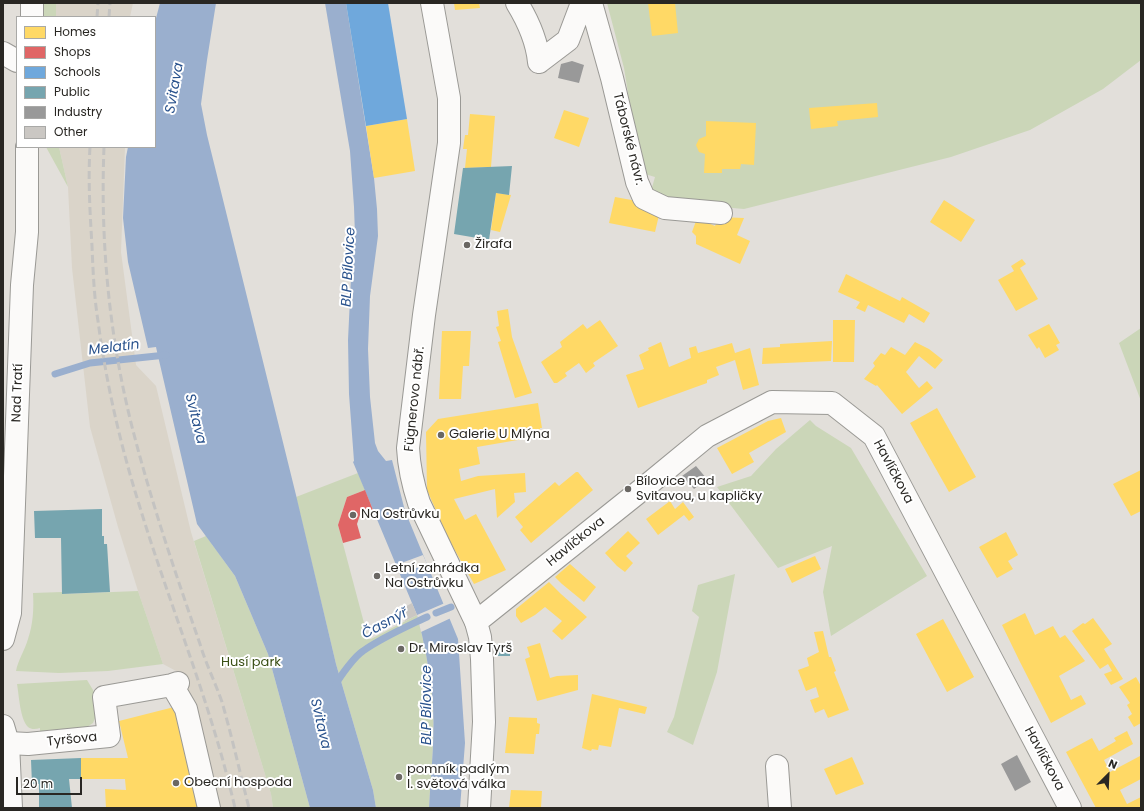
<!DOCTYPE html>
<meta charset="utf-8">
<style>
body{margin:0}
#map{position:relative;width:1144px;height:811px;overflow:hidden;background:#e2dfda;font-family:Poppins,sans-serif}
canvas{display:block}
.frame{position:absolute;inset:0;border:4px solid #292723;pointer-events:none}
.legend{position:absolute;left:16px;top:16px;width:140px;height:132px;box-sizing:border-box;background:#fff;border:1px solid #a9a9a7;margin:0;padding:5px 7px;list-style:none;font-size:12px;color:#292723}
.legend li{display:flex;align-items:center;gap:8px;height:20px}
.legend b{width:20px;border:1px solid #a9a9a7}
.north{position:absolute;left:1088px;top:755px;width:40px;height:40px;-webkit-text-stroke:3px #fff;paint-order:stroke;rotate:24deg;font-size:11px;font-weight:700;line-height:16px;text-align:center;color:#292723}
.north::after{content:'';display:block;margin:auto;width:14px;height:18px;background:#292723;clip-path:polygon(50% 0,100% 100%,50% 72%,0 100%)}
.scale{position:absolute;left:16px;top:777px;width:66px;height:18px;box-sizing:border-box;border:2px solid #292723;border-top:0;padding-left:5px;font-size:12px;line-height:14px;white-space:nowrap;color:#292723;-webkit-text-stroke:3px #fff;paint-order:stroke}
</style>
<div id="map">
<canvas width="1144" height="811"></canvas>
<div class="frame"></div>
<ul class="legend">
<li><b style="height:11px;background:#ffd966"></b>Homes</li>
<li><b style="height:11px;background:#e06666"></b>Shops</li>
<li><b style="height:11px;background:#6fa8dc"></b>Schools</li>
<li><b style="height:11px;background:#76a5af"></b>Public</li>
<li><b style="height:11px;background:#999"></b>Industry</li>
<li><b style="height:11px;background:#cac7c3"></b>Other</li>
</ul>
<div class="north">N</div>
<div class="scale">20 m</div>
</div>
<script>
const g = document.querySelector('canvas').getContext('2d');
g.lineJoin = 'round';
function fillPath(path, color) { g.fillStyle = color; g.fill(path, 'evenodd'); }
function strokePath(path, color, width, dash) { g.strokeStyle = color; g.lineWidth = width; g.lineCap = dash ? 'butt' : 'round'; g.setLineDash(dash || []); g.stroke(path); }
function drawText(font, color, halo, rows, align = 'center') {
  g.font = font + ' Poppins,sans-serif'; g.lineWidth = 4; g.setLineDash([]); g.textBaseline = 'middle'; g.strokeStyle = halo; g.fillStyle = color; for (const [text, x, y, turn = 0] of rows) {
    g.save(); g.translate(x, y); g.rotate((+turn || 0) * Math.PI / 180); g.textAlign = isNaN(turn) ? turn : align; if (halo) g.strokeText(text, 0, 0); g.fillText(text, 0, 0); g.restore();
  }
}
const built = new Path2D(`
 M 56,3 L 133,3 L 130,17 L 56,17 Z
 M 59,147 L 125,147 L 121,252 L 136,365 L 156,386 L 191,532 L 271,794 L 273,808 L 217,808 L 178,672 L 163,664 L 138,591 L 118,527 L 90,427 L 72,268 L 68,187 Z`);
const green = new Path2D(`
 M 44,3 L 56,3 L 56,17 L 44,17 Z
 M 607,3 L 1141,3 L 1141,60 L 1103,89 L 1030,130 L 951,157 L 744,209 L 665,202 L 651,191 L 655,177 L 645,174 L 640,168 L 624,68 Z
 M 46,147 L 59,147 L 68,187 Z
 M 1141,328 L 1141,401 L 1119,343 Z
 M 810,420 L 816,426 L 851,448 L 927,576 L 831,636 L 823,592 L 832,546 L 778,568 L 717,487 L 751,476 L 776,449 Z
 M 358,473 L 365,490 L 347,497 L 338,525 L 368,638 L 371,639 L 417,615 C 424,641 429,667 432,694 C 436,732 431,770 429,808 L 376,808 L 373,790 L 336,664 L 296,497 Z
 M 206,536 L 235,576 L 268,654 L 310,808 L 273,808 L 271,794 L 194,541 Z
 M 735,574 L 717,672 L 693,745 L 667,732 L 674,717 L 699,617 L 692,611 L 698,585 Z
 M 138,591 L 163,664 L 108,671 L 59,673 L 16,671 C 18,660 25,650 28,639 C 33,625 34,608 33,593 L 62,592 L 63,594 Z
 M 87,680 L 96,695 L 96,716 L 93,723 L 87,727 L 45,735 L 40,736 L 40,728 C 36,729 32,730 28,727 C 20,719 19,695 17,684 Z`);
const water = new Path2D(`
 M 160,3 L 216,3 L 207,60 L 201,104 L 207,135 L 296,495 L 336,664 L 373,790 L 376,808 L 310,808 L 268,654 L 235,576 L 197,524 L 158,356 L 156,347 L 148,348 L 128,262 L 123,218 L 126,157 L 128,147 L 155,147 L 155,22 Z
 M 325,3 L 346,3 L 374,178 L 377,209 L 378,236 L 370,296 L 368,349 L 370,397 L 375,443 L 378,451 L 386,461 L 392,460 L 405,511 L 458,639 L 465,743 L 460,808 L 429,808 C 431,770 436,732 432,694 C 429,667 424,641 417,615 L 353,462 L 354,461 L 349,394 L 348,340 L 352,257 L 355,235 L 354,207 L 350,151 Z`);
const pier = new Path2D(`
 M 423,555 L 427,564 L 400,574 L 396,565 Z
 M 445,603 L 451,618 L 421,632 L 417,615 Z`);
const homes = new Path2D(`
 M 454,3 L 479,3 L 480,8 L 455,10 Z
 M 648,3 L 675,3 L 678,33 L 652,36 Z
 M 877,103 L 878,117 L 837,121 L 838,126 L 811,129 L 809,108 Z
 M 564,110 L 589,118 L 579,147 L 554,138 Z
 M 470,114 L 495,116 L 491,167 L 465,168 L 467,149 L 463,149 L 465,135 L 468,135 Z
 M 407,119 L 415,171 L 374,178 L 366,126 Z
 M 706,121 L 756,123 L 754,165 L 741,164 L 740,169 L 722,169 L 722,173 L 704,173 L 705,154 L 699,152 L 696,145 L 699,139 L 706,136 Z
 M 496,193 L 511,195 L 500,232 L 491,230 Z
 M 615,197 L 648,203 L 660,211 L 655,232 L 609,223 Z
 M 944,200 L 975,220 L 961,242 L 930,222 Z
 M 719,217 L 744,218 L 737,235 L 750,241 L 740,264 L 696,244 L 696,236 L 692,232 L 696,221 L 706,222 L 715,226 Z
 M 1022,259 L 1026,264 L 1020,268 L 1038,299 L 1016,311 L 998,280 L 1014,271 L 1011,266 Z
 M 846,274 L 900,301 L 902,297 L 930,313 L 924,323 L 909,314 L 904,323 L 868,305 L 865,312 L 856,308 L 860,302 L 838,292 Z
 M 508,309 L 512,337 L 532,393 L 515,398 L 498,342 L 501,341 L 496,327 L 499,326 L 497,311 Z
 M 600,320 L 618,346 L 593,363 L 595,366 L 586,373 L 579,363 L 565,373 L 567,376 L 557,383 L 554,383 L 541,362 L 562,347 L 560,342 L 583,324 L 587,329 Z
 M 833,320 L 855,320 L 854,362 L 833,362 Z
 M 1049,324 L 1060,343 L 1056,345 L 1059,350 L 1045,358 L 1039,347 L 1037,349 L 1028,335 Z
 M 442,331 L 471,331 L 469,366 L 463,366 L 461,399 L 439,399 Z
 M 832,341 L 831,361 L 762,364 L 763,348 L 780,347 L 780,344 Z
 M 661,342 L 669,367 L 691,358 L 689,348 L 696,346 L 698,353 L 732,343 L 735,353 L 750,348 L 759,385 L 743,390 L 735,360 L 716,367 L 719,375 L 707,380 L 707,383 L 638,408 L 626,375 L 644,369 L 639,355 L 649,350 L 648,348 Z
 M 915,342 L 929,349 L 943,360 L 935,369 L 919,356 L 906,372 L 919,388 L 927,381 L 933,388 L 902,414 L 877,385 L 876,386 L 864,379 L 875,366 L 873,363 L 881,353 L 885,355 L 891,347 L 905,355 Z
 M 538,403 L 542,428 L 540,428 L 541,436 L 477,447 L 480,464 L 459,469 L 461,481 L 478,476 L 525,473 L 526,492 L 514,493 L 515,502 L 497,518 L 495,489 L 454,499 L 465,520 L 476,514 L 506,570 L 474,584 L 449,540 L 427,490 L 426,432 L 438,419 Z
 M 937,408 L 976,477 L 949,492 L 910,423 Z
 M 781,418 L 786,432 L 749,453 L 754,462 L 732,474 L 717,448 L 768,421 Z
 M 1141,470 L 1141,511 L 1131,516 L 1113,484 Z
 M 576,472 L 578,472 L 593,490 L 531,543 L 520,530 L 523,527 L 515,517 L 555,482 L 559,486 Z
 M 670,501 L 675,509 L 683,502 L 694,517 L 689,521 L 684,515 L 658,535 L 646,519 Z
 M 628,531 L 640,543 L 626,556 L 633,563 L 625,572 L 617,566 L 605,553 Z
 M 1006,532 L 1018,555 L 1008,561 L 1013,569 L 997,578 L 979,547 Z
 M 815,556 L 821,569 L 792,583 L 785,569 Z
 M 570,564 L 596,587 L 584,602 L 562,584 L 555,577 Z
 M 549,582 L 561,594 L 587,617 L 562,640 L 552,631 L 562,621 L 545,607 L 535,615 L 521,623 L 516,616 L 516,609 Z
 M 1025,613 L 1035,635 L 1053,626 L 1060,638 L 1065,635 L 1085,661 L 1059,676 L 1071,700 L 1081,695 L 1086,704 L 1051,723 L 1019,660 L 1002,625 Z
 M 1093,618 L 1112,644 L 1104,649 L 1123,679 L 1111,685 L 1104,674 L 1112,671 L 1108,664 L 1100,669 L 1072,631 L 1083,623 L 1085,624 Z
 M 943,619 L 974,677 L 947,692 L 916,634 Z
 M 823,631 L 829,657 L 831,657 L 836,671 L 834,672 L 849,710 L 828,718 L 824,709 L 815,713 L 810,700 L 819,697 L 816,687 L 806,691 L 798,670 L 809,666 L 807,658 L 819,652 L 814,632 Z
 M 540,643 L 550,678 L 557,676 L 578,675 L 578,690 L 537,701 L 525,659 L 530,657 L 527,647 Z
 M 1136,677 L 1141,686 L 1141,723 L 1134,727 L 1128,717 L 1132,714 L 1127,705 L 1130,703 L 1119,687 Z
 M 592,694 L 647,707 L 645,714 L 619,708 L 611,747 L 599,745 L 598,750 L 592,749 L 591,751 L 582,748 Z
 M 182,705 L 203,808 L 106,808 L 105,789 L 126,790 L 125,779 L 81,779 L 81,758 L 128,758 L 119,721 Z
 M 509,717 L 537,718 L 537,723 L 540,724 L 539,734 L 536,734 L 534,754 L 505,753 Z
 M 1127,731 L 1133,744 L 1104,760 L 1110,772 L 1140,756 L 1141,758 L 1141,779 L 1120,790 L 1127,804 L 1141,797 L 1141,808 L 1096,808 L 1066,752 L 1092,738 L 1099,751 L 1116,741 L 1114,738 Z
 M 852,757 L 864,784 L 836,795 L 824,769 Z
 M 511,790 L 542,791 L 541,808 L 509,808 Z`);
const shops = new Path2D(`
 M 365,490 L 373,510 L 360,515 L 357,524 L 361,538 L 343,543 L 338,525 L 347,497 Z`);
const schools = new Path2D(`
 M 346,3 L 388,3 L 407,119 L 366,126 Z`);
const public = new Path2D(`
 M 512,166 L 509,195 L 496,193 L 489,240 L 454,234 L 463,168 Z
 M 102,509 L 102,536 L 104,536 L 104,544 L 107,544 L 110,592 L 62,594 L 61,538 L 35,538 L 34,511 Z
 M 497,644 L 510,644 L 510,656 L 497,656 Z
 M 81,758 L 81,779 L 69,779 L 72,808 L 39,808 L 39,784 L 32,784 L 31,760 Z`);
const industry = new Path2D(`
 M 572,61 L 584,65 L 579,83 L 558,78 L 561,64 Z
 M 696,466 L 707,479 L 694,489 L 682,476 Z
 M 1017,755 L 1031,782 L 1015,791 L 1001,764 Z`);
const stream = new Path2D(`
 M 55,374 L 90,363 L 166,355
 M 436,613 L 451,607
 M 336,684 C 341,675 355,656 363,651 C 383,637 406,627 427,617`);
const building = new Path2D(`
 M 412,603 L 417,615 L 405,621 L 401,609 Z`);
const minor = new Path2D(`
 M 517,3 C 528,21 537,41 539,62
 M 591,3 L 612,78 L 637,182 L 644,198 L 665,208 L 721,213
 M 32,17 L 32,3
 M 3,53 L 17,61
 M 539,62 L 568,40 L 582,3
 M 3,639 L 10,613 L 22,285 L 27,232 L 27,147
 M 172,685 L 186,709 L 209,808
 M 8,743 L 28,744 L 109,736 L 104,697 L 172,685 L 178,683
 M 777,766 L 780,808`);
const tertiary = new Path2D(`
 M 432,3 L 449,98 L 449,143 L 424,315 L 408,448 C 409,467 413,485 419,503 L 476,622`);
const secondary = new Path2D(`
 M 3,726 L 8,743 L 11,808
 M 479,808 L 484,722 L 482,659 L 480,637 L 476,622 L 645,487 L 707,436 L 772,402 L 832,403 L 874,436 L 1070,808`);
const rail = new Path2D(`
 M 97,17 L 98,3
 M 109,17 L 110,3
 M 90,147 C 88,180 90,213 92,246 C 93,271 94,296 98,321 C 106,382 120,443 138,501 C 169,604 211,703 235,808
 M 104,147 C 100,246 110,346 136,442 C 154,510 177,578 200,644 C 206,664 215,682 222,702 C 232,737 240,773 249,808`);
const markers = [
 [467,245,4,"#6a6763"],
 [441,435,4,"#6a6763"],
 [628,489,4,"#6a6763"],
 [353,515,4,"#6a6763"],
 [377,576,4,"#6a6763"],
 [401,649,4,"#6a6763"],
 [399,777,4,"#6a6763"],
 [176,783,4,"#6a6763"]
];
const streetNames = [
 ["Táborské návr.",628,139,76],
 ["Nad Tratí",18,393,-88],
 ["Fügnerovo nábř.",415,399,-84],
 ["Havlíčkova",893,472,62],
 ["Havlíčkova",576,542,-39],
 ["Tyršova",72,740,-6],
 ["Havlíčkova",1044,759,62]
];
const poiNames = [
 ["Žirafa",475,245],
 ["Galerie U Mlýna",449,435],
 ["Bílovice nad",636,482],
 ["Svitavou, u kapličky",636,497],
 ["Na Ostrůvku",361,515],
 ["Letní zahrádka",385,569],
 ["Na Ostrůvku",385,584],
 ["Dr. Miroslav Tyrš",409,649],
 ["pomník padlým",407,770],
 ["I. světová válka",407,785],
 ["Obecní hospoda",184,783]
];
const parkNames = [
 ["Husí park",251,663]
];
const waterNames = [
 ["Svitava",175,88,-80],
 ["BLP Bílovice",349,267,-87],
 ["Melatín",114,348,-7],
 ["Svitava",195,419,76],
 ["Časnýř",385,624,-28],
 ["BLP Bílovice",427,705,-90],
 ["Svitava",320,724,77]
];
fillPath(built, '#dad4c9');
fillPath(green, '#cbd6b8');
fillPath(water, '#9aafce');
fillPath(pier, '#e2dfda');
fillPath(homes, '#ffd966');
fillPath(shops, '#e06666');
fillPath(schools, '#6fa8dc');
fillPath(public, '#76a5af');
fillPath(industry, '#999');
strokePath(stream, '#9aafce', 7);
fillPath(building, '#cac7c3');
strokePath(minor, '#9a9995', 24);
strokePath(tertiary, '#9a9995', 24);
strokePath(secondary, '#9a9995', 24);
strokePath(minor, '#fbfaf9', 22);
strokePath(tertiary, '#fbfaf9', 22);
strokePath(secondary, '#fbfaf9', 22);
strokePath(rail, '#c4c3c1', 3, [8, 4]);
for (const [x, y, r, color] of markers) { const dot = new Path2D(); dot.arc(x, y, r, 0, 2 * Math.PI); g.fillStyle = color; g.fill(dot); strokePath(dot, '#fff', 1.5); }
drawText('13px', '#292723', '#fff', streetNames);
drawText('13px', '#292723', '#fff', poiNames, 'left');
drawText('13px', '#3b5016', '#fff', parkNames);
drawText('italic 14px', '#29528d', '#fff', waterNames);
</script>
